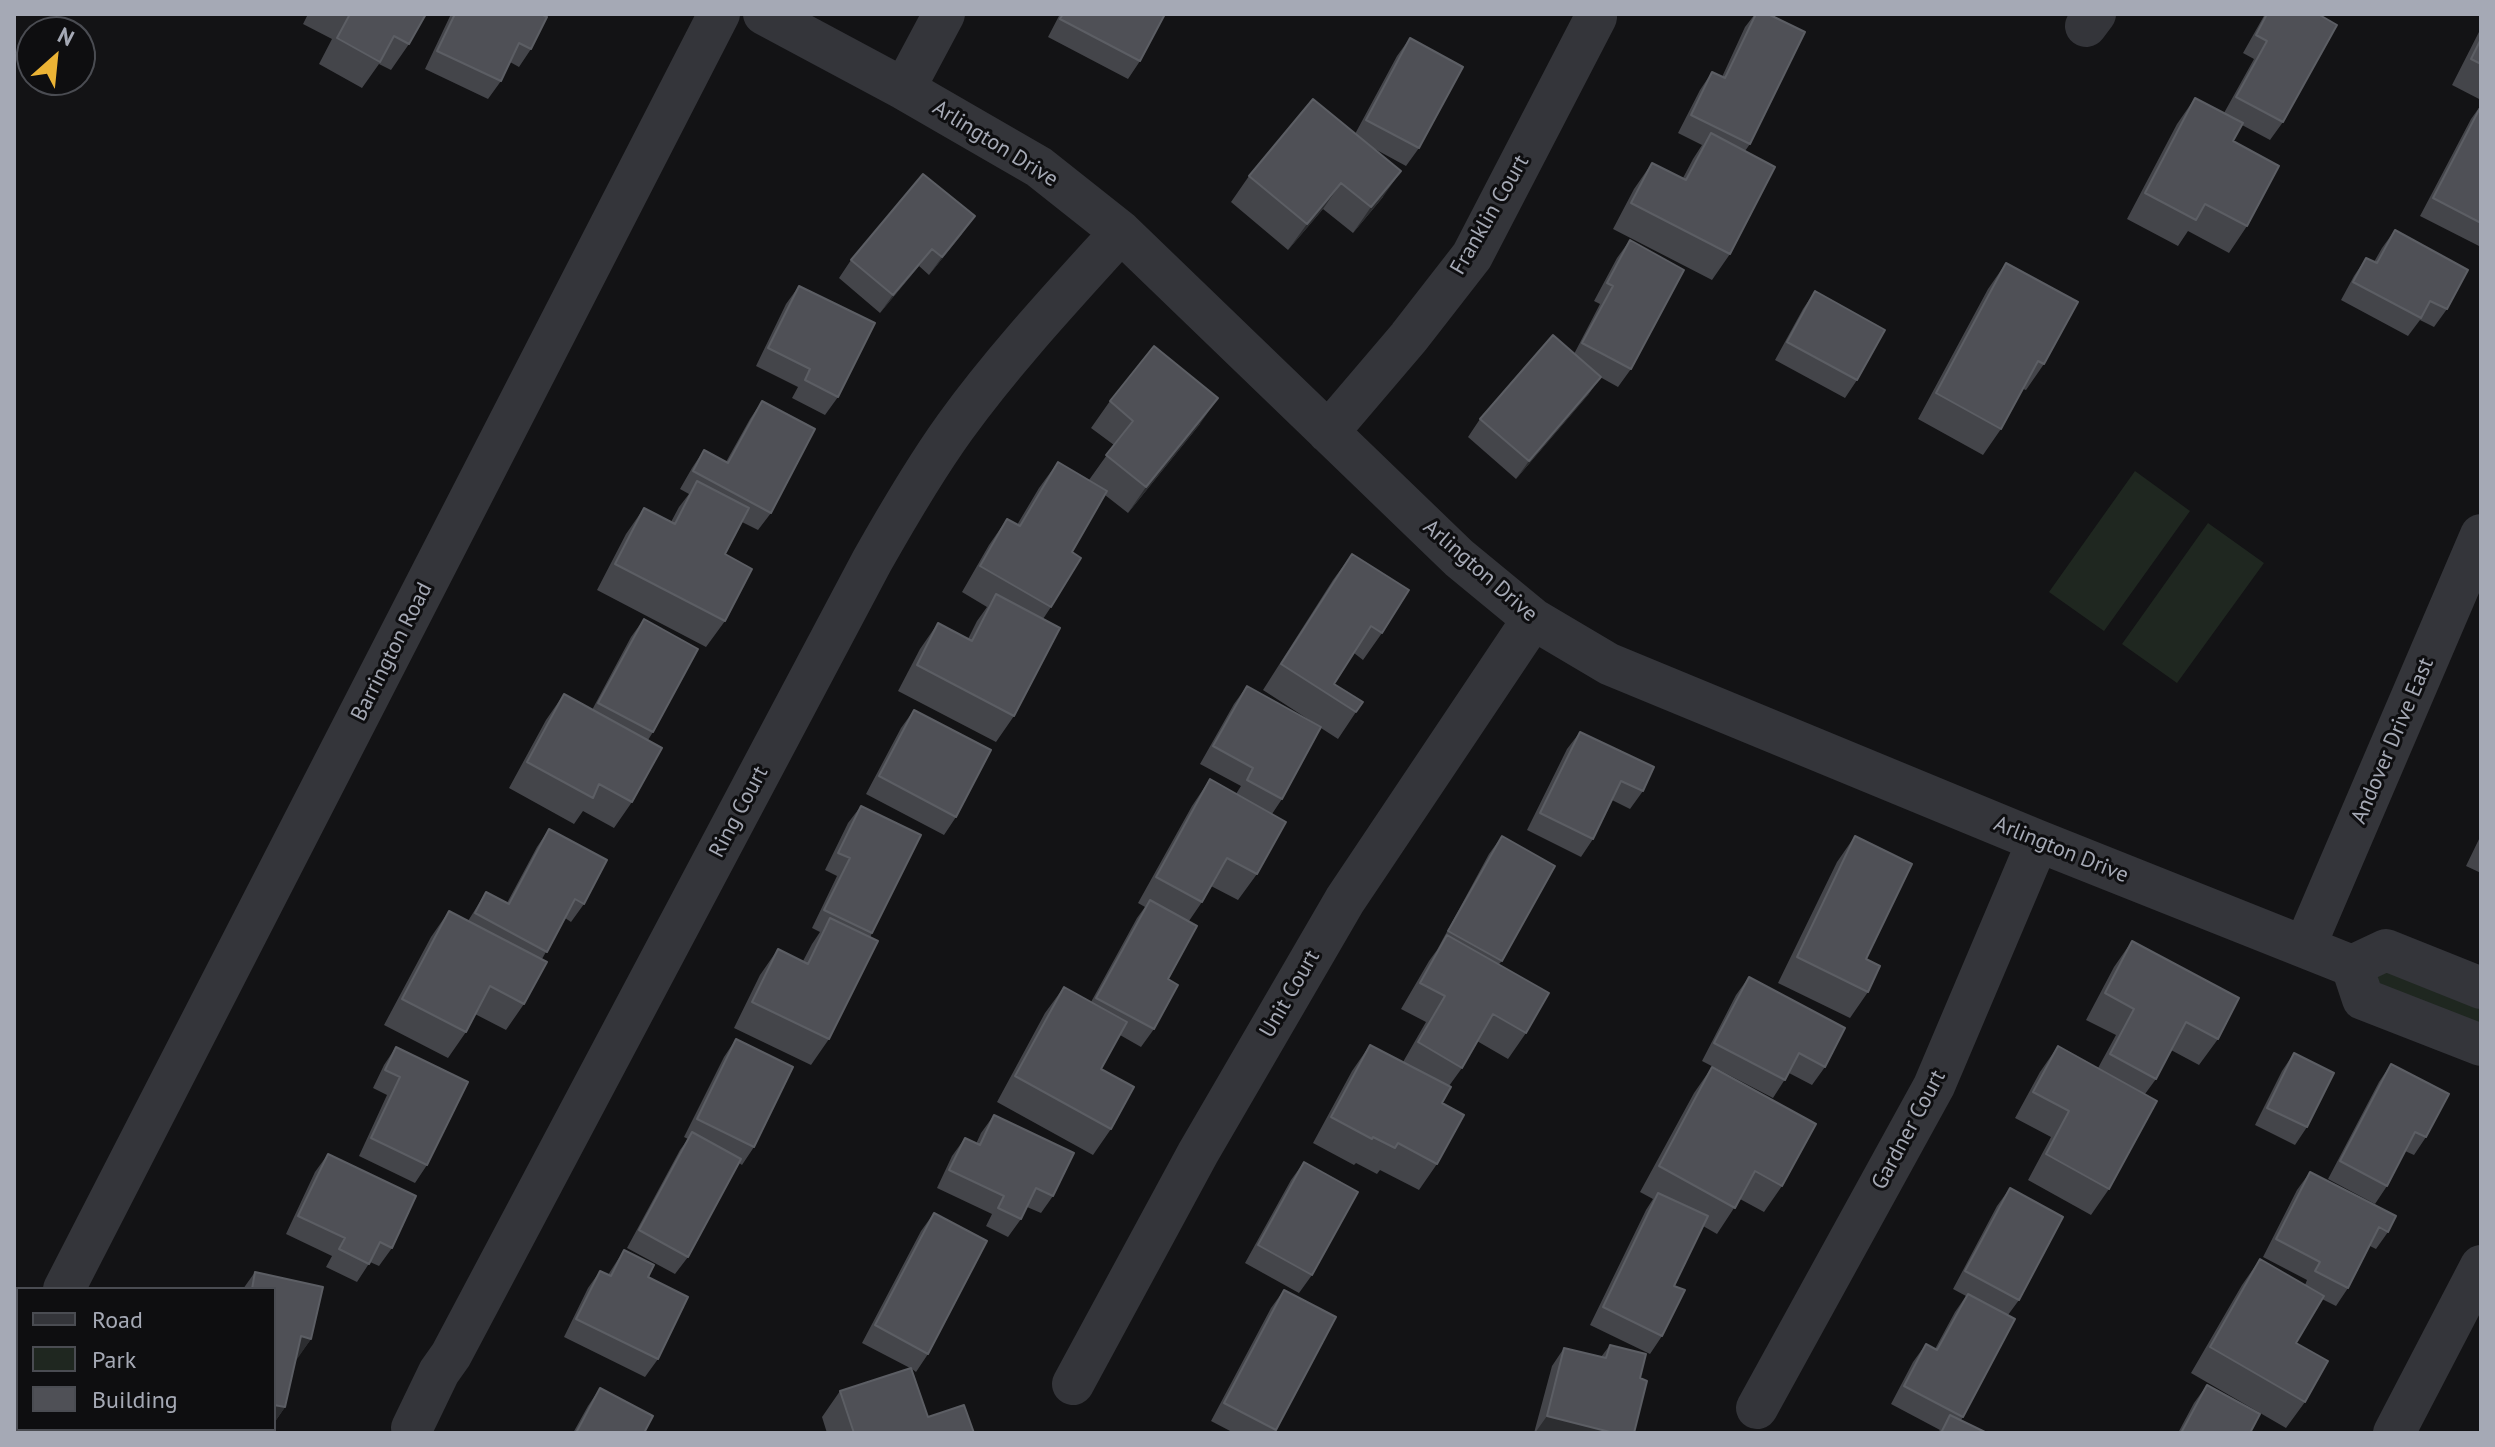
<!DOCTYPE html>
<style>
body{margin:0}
#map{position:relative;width:2495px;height:1447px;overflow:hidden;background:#131315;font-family:"PT Sans",sans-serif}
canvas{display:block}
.frame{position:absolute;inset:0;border:16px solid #a5a9b5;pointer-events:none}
.legend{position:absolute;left:16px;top:1287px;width:260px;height:144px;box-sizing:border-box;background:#0e0e10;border:2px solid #4a4c52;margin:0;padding:10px 14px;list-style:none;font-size:24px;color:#a5a9b5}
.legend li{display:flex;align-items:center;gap:16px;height:40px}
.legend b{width:40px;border:2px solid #4a4c52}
.north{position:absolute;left:16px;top:16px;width:80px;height:80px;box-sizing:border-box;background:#0e0e10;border:2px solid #4a4c52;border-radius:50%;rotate:27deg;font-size:22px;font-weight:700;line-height:32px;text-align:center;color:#a5a9b5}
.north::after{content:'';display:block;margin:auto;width:28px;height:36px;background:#ebb335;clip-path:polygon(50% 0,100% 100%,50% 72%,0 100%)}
</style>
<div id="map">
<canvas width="2495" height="1447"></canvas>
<div class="frame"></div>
<ul class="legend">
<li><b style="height:10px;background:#34353a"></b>Road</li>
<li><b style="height:22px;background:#1f2720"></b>Park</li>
<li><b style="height:22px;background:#4f5056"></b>Building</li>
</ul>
<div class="north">N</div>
</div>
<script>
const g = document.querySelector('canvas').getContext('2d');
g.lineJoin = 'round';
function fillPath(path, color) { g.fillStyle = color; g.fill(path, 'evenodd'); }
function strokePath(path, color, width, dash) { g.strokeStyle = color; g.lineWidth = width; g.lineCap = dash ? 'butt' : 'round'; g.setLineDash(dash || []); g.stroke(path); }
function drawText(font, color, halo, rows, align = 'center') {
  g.font = font + ' "PT Sans",sans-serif'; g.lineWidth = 6; g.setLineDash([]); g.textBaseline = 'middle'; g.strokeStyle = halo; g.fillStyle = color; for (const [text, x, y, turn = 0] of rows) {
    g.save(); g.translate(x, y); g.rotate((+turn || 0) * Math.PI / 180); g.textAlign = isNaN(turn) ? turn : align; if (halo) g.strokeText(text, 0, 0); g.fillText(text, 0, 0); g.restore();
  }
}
const green = new Path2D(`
 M 2135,471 L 2190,511 L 2104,631 L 2049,592 Z
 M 2208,523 L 2264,563 L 2177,683 L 2122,644 Z
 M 2373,965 L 2481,1010 L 2481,1029 L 2366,983 Z`);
const minor = new Path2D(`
 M 764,14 L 904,89 L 1039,167 L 1121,232 L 1459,558 L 1533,619 L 1609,664 L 2038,841 L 2352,966 L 2386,950 L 2481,988
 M 2086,26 L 2095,14
 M 904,89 L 944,14
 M 1328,432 L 1409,337 L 1472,256 L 1596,17
 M 2305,946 L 2481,535
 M 2352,966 L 2363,999 L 2481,1045
 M 64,1289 L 719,14
 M 1073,1384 L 1198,1153 L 1345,900 L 1533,619
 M 14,1387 L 18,1379
 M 1757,1408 L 1934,1086 L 2038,841
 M 412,1428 L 439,1372 L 451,1355 L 872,561 C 898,515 924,470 955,427 C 1005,358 1064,295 1121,232
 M 2394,1433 L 2481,1266`);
const wall = new Path2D(`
 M 308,14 L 426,14 L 409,44 L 391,70 L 379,64 L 362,88 L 319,64 L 332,39 L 303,24 Z
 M 451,14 L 541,14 L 531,49 L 519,67 L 510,62 L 501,81 L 488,99 L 425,69 Z
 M 1060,14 L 1165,14 L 1140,61 L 1128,79 L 1048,37 Z
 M 1755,14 L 1768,14 L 1750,144 L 1745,151 L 1730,254 L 1712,280 L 1613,229 L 1634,189 L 1652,163 L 1683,178 L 1693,159 L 1702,145 L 1678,133 L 1700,90 L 1712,72 L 1722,77 L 1745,27 Z
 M 2265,14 L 2318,14 L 2283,122 L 2270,140 L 2242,125 L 2233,141 L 2247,226 L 2229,253 L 2188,231 L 2178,246 L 2127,219 L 2177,124 L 2195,98 L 2224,113 L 2254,59 L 2243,53 Z
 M 2481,28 L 2481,100 L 2452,85 Z
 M 1410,38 L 1419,148 L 1406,166 L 1373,148 L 1383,197 L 1353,233 L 1323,209 L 1288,250 L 1231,202 L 1249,176 L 1355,134 L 1397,56 Z
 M 2481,105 L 2481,244 L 2479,246 L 2420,216 L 2471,119 Z
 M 2395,230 L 2447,309 L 2434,327 L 2420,320 L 2408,336 L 2341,300 L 2354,276 L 2366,258 L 2374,262 L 2382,248 Z
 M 962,234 L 929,275 L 919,266 L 880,313 L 839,278 L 851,260 Z
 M 1630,240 L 1631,369 L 1618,387 L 1600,377 L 1588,395 L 1516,479 L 1468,437 L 1480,419 L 1574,354 L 1600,304 L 1594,301 L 1617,258 Z
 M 2006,263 L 2044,364 L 2026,390 L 2023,389 L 2001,429 L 1983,455 L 1918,419 L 1988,289 Z
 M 799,286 L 838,397 L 825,415 L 792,398 L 798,387 L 756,366 L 786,304 Z
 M 1815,291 L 1857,380 L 1845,398 L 1775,360 L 1803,309 Z
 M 762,401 L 771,513 L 758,530 L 742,522 L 725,554 L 725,621 L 706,647 L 597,590 L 626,534 L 644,508 L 671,522 L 679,507 L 689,494 L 680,489 L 692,468 L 704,450 L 726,462 L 750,419 Z
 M 1110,401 L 1200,424 L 1128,513 L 1105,495 L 1072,552 L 1051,607 L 1043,619 L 1014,716 L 996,742 L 898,691 L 920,649 L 938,623 L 968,639 L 977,621 L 987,607 L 962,592 L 989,545 L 1007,519 L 1017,525 L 1039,488 L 1058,462 L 1089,480 L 1114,445 L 1091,428 Z
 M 1352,554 L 1382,633 L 1363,660 L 1354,653 L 1334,684 L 1356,712 L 1338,739 L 1321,728 L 1282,799 L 1272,814 L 1257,874 L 1238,900 L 1211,886 L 1202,902 L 1189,921 L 1168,979 L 1154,1029 L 1141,1047 L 1120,1035 L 1101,1069 L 1111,1129 L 1093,1155 L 997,1102 L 1045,1013 L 1064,987 L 1091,1002 L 1137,918 L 1145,907 L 1138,903 L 1192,806 L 1210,779 L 1236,794 L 1241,786 L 1200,764 L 1234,704 L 1247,686 L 1317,725 L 1263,690 L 1333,580 Z
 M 644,619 L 653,732 L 648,740 L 632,802 L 614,828 L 583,811 L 574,824 L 509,788 L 546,720 L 564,694 L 592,710 L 631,637 Z
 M 914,710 L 956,817 L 944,835 L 866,794 L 901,728 Z
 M 1580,732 L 1643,791 L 1630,809 L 1612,800 L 1593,839 L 1581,857 L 1527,830 L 1567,749 Z
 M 861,806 L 872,933 L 829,1039 L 811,1065 L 734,1028 L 760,975 L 778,949 L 803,961 L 812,944 L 820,932 L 812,928 L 837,876 L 825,870 L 848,823 Z
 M 549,829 L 584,904 L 571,922 L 565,918 L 542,959 L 524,1004 L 506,1030 L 475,1014 L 466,1032 L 448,1058 L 384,1025 L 431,937 L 449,911 L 468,921 L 486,892 L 507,903 L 537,847 Z
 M 2481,835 L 2481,873 L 2466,866 Z
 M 1502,836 L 1502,961 L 1499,964 L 1526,1033 L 1508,1059 L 1477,1041 L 1462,1068 L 1449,1086 L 1442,1103 L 1437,1164 L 1419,1190 L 1380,1170 L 1377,1174 L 1356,1163 L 1354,1165 L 1313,1143 L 1352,1071 L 1370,1045 L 1403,1062 L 1426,1022 L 1401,1009 L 1429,961 L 1437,950 L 1489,854 Z
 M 1855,836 L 1868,992 L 1850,1018 L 1778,983 L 1837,862 Z
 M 2132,941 L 2218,1039 L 2199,1065 L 2171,1050 L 2156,1079 L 2145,1094 L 2109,1189 L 2091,1215 L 2028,1180 L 2051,1137 L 2015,1118 L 2040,1072 L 2058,1046 L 2098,1068 L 2116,1035 L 2086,1020 L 2114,967 Z
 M 1749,977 L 1825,1067 L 1812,1085 L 1789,1073 L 1773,1098 L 1702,1061 L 1736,995 Z
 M 736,1039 L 754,1147 L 742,1165 L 739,1163 L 688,1257 L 675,1274 L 627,1248 L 680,1150 L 688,1139 L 684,1137 L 724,1057 Z
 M 396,1047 L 427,1165 L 415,1183 L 359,1156 L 387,1095 L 373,1088 L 384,1065 Z
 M 2294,1053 L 2307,1127 L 2295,1145 L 2255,1125 L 2282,1071 Z
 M 2391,1064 L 2426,1137 L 2414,1155 L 2405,1151 L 2387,1186 L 2375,1204 L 2328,1179 L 2379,1082 Z
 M 1712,1067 L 1782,1186 L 1764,1212 L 1740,1199 L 1717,1234 L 1703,1226 L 1674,1286 L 1662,1336 L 1650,1354 L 1590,1325 L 1646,1210 L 1653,1199 L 1640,1192 L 1694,1093 Z
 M 994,1115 L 1053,1196 L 1041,1213 L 1027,1207 L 1021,1219 L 1008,1237 L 986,1226 L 992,1214 L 937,1188 L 952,1156 L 965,1138 L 976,1144 L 981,1133 Z
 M 328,1154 L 392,1248 L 379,1266 L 370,1262 L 357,1282 L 326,1267 L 332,1256 L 286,1234 L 315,1172 Z
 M 1304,1162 L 1312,1275 L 1299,1293 L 1245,1263 L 1291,1180 Z
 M 2310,1172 L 2388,1232 L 2376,1249 L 2370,1246 L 2348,1288 L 2336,1306 L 2322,1299 L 2296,1343 L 2305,1402 L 2286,1428 L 2191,1373 L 2242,1285 L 2260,1259 L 2305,1285 L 2307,1280 L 2263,1257 L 2297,1190 Z
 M 2010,1188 L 2019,1300 L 2008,1315 L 1963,1417 L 1961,1420 L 1941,1433 L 1937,1433 L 1940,1430 L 1891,1404 L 1913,1362 L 1926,1344 L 1935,1349 L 1955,1312 L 1966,1296 L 1953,1289 L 1997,1206 Z
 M 934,1213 L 928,1354 L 916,1372 L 912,1369 L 928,1417 L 974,1433 L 827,1433 L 822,1417 L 840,1391 L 910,1368 L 862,1343 L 921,1231 Z
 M 624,1250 L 648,1277 L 658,1359 L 645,1377 L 564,1337 L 588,1288 L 600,1271 L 608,1275 Z
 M 255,1272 L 323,1287 L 311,1339 L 295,1361 L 285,1407 L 274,1423 L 274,1289 L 243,1289 Z
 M 1284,1290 L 1276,1430 L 1274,1433 L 1234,1433 L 1211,1421 L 1271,1308 Z
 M 1610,1345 L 1640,1378 L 1634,1433 L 1534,1433 L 1552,1366 L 1564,1348 L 1601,1357 Z
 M 2207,1385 L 2250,1433 L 2178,1433 L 2194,1403 Z
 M 600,1388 L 644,1433 L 573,1433 L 588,1406 Z`);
const shadedWall = new Path2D(`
 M 1401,171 L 1383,197 L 1353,233 L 1371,207 Z
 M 1341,183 L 1323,209 L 1288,250 L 1307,224 Z
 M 975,216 L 962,234 L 929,275 L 942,257 Z
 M 932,249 L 919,266 L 880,313 L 893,295 Z
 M 1601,377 L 1588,395 L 1516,479 L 1529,461 Z
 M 1218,398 L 1200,424 L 1128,513 L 1146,487 Z
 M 301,1336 L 311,1339 L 293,1365 Z
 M 274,1405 L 285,1407 L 274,1423 Z
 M 1547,1416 L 1614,1433 L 1535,1433 Z
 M 249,1429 L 269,1429 L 267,1433 Z`);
const building = new Path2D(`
 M 350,14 L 426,14 L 409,44 L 394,36 L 380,62 L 337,38 Z
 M 455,14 L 541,14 L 547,17 L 531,49 L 519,43 L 501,81 L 437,51 Z
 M 1063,14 L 1165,14 L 1140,61 L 1060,19 Z
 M 1756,14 L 1768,14 L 1805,32 L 1750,144 L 1691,115 L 1712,72 L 1725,78 Z
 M 2267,14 L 2318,14 L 2337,25 L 2283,122 L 2236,97 L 2267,41 L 2256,35 Z
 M 1410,38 L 1463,67 L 1419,148 L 1366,120 Z
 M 2481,39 L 2481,64 L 2471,59 Z
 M 2195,98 L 2243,123 L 2233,141 L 2279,166 L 2247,226 L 2205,204 L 2196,220 L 2145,193 Z
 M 1313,99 L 1401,171 L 1371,207 L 1341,183 L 1307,224 L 1249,176 Z
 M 2481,106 L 2481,223 L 2433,198 Z
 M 1711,133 L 1775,167 L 1730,254 L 1631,203 L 1652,163 L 1686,180 Z
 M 923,174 L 975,216 L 942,257 L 932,249 L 893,295 L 851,260 Z
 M 2395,230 L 2468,270 L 2447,309 L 2430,301 L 2421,318 L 2353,282 L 2366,258 L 2377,263 Z
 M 1630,240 L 1684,270 L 1631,369 L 1582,343 L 1613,286 L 1607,283 Z
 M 2006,263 L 2078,302 L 2044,364 L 2038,361 L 2001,429 L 1936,393 Z
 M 799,286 L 875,323 L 838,397 L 805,380 L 810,369 L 768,348 Z
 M 1815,291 L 1885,330 L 1857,380 L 1787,342 Z
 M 1553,335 L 1601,377 L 1529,461 L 1480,419 Z
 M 1154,346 L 1218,398 L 1146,487 L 1106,455 L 1133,421 L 1110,401 Z
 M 762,401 L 815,429 L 771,513 L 693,471 L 704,450 L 728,463 Z
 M 1058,462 L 1107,491 L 1072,552 L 1081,558 L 1051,607 L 980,566 L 1007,519 L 1020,526 Z
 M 697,481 L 749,508 L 725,554 L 752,569 L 725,621 L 615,564 L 644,508 L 675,524 Z
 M 1352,554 L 1409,590 L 1382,633 L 1371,626 L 1334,684 L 1363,702 L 1356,712 L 1281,664 Z
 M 996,594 L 1060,628 L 1014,716 L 917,665 L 938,623 L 972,641 Z
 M 644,619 L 698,649 L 653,732 L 598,703 Z
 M 1247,686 L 1321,727 L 1282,799 L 1247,780 L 1253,768 L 1213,746 Z
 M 564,694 L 662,748 L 632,802 L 599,784 L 593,798 L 527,762 Z
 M 914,710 L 991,750 L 956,817 L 879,776 Z
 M 1580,732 L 1654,767 L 1643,791 L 1621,781 L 1593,839 L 1540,813 Z
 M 1210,779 L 1286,822 L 1257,874 L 1227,858 L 1202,902 L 1156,877 Z
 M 861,806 L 921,835 L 872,933 L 824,910 L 850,858 L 838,853 Z
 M 549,829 L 607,860 L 584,904 L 575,899 L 547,952 L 475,913 L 486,892 L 509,904 Z
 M 1502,836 L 1555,866 L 1502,961 L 1448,931 Z
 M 1855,836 L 1912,864 L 1866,959 L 1880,966 L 1868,992 L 1797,957 Z
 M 1150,900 L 1197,926 L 1168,979 L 1178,985 L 1154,1029 L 1096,998 Z
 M 449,911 L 547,962 L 524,1004 L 490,986 L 466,1032 L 402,999 Z
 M 830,918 L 878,941 L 829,1039 L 752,1002 L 778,949 L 808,964 Z
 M 1447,935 L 1549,993 L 1526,1033 L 1493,1014 L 1462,1068 L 1418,1042 L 1445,996 L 1420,983 Z
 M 2132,941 L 2239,998 L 2218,1039 L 2186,1022 L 2156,1079 L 2110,1054 L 2134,1009 L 2105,993 Z
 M 1749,977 L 1845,1028 L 1825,1067 L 1799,1053 L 1785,1080 L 1714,1043 Z
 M 1064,987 L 1127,1022 L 1101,1069 L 1134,1087 L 1111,1129 L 1015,1076 Z
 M 736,1039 L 793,1067 L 754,1147 L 697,1119 Z
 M 1370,1045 L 1451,1087 L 1442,1103 L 1464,1115 L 1437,1164 L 1398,1143 L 1395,1148 L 1373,1137 L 1372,1139 L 1331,1117 Z
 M 2058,1046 L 2157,1101 L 2109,1189 L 2046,1154 L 2069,1111 L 2033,1092 Z
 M 396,1047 L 468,1082 L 427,1165 L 371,1138 L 400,1077 L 385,1070 Z
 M 2294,1053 L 2334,1073 L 2307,1127 L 2267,1108 Z
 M 2391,1064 L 2449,1094 L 2426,1137 L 2415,1132 L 2387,1186 L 2340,1161 Z
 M 1712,1067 L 1816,1124 L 1782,1186 L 1755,1171 L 1735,1208 L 1659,1166 Z
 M 994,1115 L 1074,1153 L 1053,1196 L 1036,1188 L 1021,1219 L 998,1208 L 1004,1196 L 949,1170 L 965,1138 L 980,1145 Z
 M 692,1132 L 741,1159 L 688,1257 L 639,1230 Z
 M 328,1154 L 416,1196 L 392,1248 L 380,1242 L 369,1264 L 339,1249 L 345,1238 L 298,1216 Z
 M 1304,1162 L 1358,1192 L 1312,1275 L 1258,1245 Z
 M 2310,1172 L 2396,1216 L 2388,1232 L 2379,1227 L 2348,1288 L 2315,1271 L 2320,1262 L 2276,1239 Z
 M 2010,1188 L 2063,1217 L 2019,1300 L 1965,1271 Z
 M 1658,1193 L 1708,1216 L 1674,1286 L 1685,1290 L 1662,1336 L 1603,1307 Z
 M 934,1213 L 987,1241 L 928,1354 L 875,1325 Z
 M 624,1250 L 654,1265 L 648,1277 L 688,1297 L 658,1359 L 576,1319 L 600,1271 L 611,1276 Z
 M 2260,1259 L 2324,1296 L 2296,1343 L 2328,1361 L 2305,1402 L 2210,1347 Z
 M 255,1272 L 323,1287 L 311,1339 L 301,1336 L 285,1407 L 274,1405 L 274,1289 L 252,1289 Z
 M 1284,1290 L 1336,1317 L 1276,1430 L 1224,1403 Z
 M 1968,1294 L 2015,1319 L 1963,1417 L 1904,1386 L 1926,1344 L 1937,1350 Z
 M 1610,1345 L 1646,1354 L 1640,1378 L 1647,1381 L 1634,1433 L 1614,1433 L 1547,1416 L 1564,1348 L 1606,1358 Z
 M 911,1368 L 928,1417 L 964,1405 L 974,1433 L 854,1433 L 840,1391 Z
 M 2207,1385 L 2260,1414 L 2250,1433 L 2181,1433 Z
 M 600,1388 L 653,1416 L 644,1433 L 576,1433 Z
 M 1950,1415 L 1987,1433 L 1941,1433 Z`);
const streetNames = [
 ["Arlington Drive",995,144,32],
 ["Franklin Court",1490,215,-60],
 ["Arlington Drive",1480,571,41],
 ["Barrington Road",392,652,-63],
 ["Andover Drive East",2393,741,-67],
 ["Ring Court",739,812,-62],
 ["Arlington Drive",2061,850,22],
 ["Unit Court",1290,994,-60],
 ["Gardner Court",1909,1130,-62]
];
fillPath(green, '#1f2720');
strokePath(minor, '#34353a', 42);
fillPath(wall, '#44454a');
fillPath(shadedWall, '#2c2d30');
fillPath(building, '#4f5056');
strokePath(building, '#5c5e64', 2);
drawText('22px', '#a5a9b5', '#0e0e10', streetNames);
</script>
